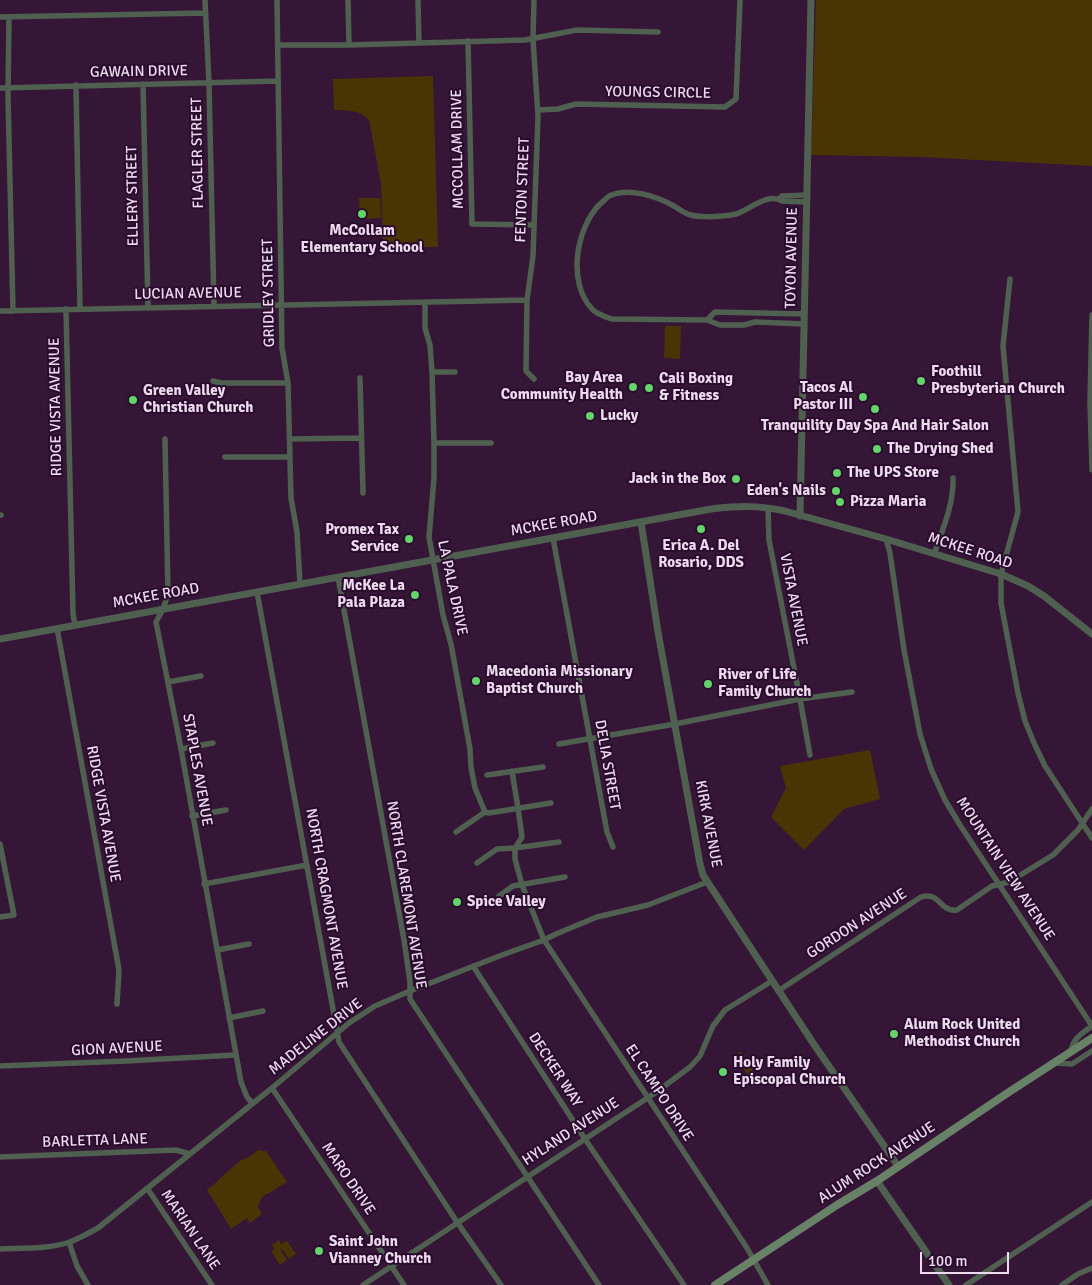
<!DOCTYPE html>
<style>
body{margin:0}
#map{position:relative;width:1092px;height:1285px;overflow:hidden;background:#351637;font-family:Signika,sans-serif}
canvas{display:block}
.scale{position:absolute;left:920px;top:1252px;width:89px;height:22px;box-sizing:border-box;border:2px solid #eedaef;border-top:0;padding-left:6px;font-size:15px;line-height:18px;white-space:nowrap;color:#eedaef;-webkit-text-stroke:4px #2a0c2d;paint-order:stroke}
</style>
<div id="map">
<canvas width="1092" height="1285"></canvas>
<div class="scale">100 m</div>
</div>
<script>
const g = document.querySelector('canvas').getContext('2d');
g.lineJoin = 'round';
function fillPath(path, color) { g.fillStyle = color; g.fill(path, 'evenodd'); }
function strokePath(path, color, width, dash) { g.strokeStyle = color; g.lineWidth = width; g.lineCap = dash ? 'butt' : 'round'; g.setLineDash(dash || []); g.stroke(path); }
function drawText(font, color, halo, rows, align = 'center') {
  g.font = font + ' Signika,sans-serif'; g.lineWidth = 4; g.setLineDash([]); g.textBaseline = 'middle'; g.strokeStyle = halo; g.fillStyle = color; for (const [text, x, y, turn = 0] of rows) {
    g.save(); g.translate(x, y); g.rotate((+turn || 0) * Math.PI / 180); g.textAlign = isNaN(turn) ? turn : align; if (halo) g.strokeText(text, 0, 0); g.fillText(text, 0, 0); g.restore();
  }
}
const green = new Path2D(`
 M 816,0 L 1092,0 L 1092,166 L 920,157 L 811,155 Z
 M 433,76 L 438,247 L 383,247 L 381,184 L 369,120 C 358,109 349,111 334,110 L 333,79 Z
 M 359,198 L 380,198 L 381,218 L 360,219 Z
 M 665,326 L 681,326 L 680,359 L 664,358 Z
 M 870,750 L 880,799 L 844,809 L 804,850 L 771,817 L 786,788 L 780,766 Z
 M 740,1051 L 755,1074 L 749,1078 L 737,1057 Z
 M 258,1150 L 266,1151 L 287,1182 L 262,1197 L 258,1207 L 262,1214 L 250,1223 L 247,1218 L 231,1229 L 207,1190 L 219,1180 L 219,1179 L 240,1161 L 252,1155 Z
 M 279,1240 L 281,1244 L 287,1241 L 296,1254 L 289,1259 L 282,1249 L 280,1249 L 287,1260 L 280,1265 L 271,1251 L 275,1249 L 272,1245 Z`);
const minor = new Path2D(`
 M 205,0 L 209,83 L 214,306
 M 277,0 L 282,348 L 288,383 L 291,498 L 297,532 L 300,584
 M 348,0 L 349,45
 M 418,0 L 419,43
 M 534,0 L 533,39 L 538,116 L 533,256 L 527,300 L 526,371 L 534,379
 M 0,17 L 205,13
 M 9,17 L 8,96 L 13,311
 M 468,41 L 472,224 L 534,225
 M 278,45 L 349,45 L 525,40 L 577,30 L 658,32
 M 143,84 L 148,307
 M 76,85 L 80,309
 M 0,88 L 278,81
 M 538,110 L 558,109 L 576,104 L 725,107 L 736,99 L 740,0
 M 779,199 L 782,196 L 807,195
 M 1010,279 L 1003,346 L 1018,512 L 1001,574 L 1001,603 L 1018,693 L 1025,721 L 1034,743 L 1045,766 L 1092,838
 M 425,302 L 425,328 L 430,345 L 432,372 L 434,443 L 434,478 L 429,537 L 443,615 L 451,644 L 470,749 L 471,767 L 475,788 L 485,812 L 489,813 L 551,803
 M 66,309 L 73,614 L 75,625
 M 0,311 L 527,300
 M 1092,315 L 1090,402 L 1092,470
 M 707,320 L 715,312 L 804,314
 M 804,324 L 755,322 L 744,325 L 720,325 L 707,320 L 612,319 C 606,317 596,314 592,309 C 567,282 576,228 600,204 C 603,202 606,198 609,196 C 629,187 656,196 674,206 C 679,209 685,214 691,215 C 698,217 713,217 721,216 C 726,216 732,215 736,214 C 749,210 768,192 782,201 L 806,202
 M 432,372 L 455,372
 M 360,378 L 363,493
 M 213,381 L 221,383 L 288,383
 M 165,439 L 168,594 L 163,609 L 156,622 L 181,749 L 241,1082 L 247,1097 L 252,1103
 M 290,439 L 361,438
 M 434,443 L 491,443
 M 225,457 L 289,457
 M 768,508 L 769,540 L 800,699 L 810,755
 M 0,515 L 1,515
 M 553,538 L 607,832 L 613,847
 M 886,539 L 890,553 L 904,650 L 920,734 L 931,769 L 945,800 L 960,825 L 1092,1026
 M 934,554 C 943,529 954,503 953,478
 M 338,577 L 404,940 L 410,982 L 410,999 L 599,1285
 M 257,592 L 339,1042 L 457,1222 L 501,1285
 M 57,628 L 119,970 L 117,1004
 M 168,682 L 201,676
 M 559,744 L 675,724 L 800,699 L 852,692
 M 181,749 L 213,743
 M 512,771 L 518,808 L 522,837 L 515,848 L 515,859 L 522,885 L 544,940 L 747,1248 L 768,1285
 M 487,775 L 543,767
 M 192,816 L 226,810
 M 456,832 L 485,812
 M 0,844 L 14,915 L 0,917
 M 477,863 L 497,849 L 515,848 L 559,842
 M 204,884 L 307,865
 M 499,896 L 513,886 L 565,877
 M 217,950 L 249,944
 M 473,966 L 585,1139 L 684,1285
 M 778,991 L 921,897 C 940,891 939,912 957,910 L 992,886 L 1009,882 L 1053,855 L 1078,830 L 1092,809
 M 229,1018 L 263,1011
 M 1071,1052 C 1073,1038 1081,1034 1092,1026
 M 1055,1063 L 1072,1064 L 1092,1051
 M 0,1066 L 126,1061 L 235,1055
 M 272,1088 L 404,1285
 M 0,1157 L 176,1150 L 190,1154
 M 147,1188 L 212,1285
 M 69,1242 L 77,1266 L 88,1285
 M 0,1249 C 22,1248 49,1249 70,1242 C 80,1238 89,1233 98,1228 L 272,1088 L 349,1023 L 375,1006 L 410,991 L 502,955 L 544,940 L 556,934 L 597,917 L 648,905 L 707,882
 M 363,1285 L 655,1093 L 690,1067 L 700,1056 L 713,1026 L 725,1010 L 772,981
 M 966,1285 L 1092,1202
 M 1062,1285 L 1078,1274 L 1092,1268`);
const tertiary = new Path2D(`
 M 800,516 L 811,0
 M 641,522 L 658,632 L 700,864 L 703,875 L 815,1046 L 898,1166
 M 0,639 L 711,509 C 739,506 757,505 785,511 L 886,539 L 1001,574 L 1028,586 L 1044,596 L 1092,634
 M 877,1181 L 949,1285`);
const secondary = new Path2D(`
 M 715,1285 L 837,1205 L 877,1181 L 1006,1094 L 1092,1038`);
const markers = [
 [362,214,5,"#63d469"],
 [921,381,5,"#63d469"],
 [633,387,5,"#63d469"],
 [649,388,5,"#63d469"],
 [863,397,5,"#63d469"],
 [133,400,5,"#63d469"],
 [875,409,5,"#63d469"],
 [590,416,5,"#63d469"],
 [877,449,5,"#63d469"],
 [837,473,5,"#63d469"],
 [736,479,5,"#63d469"],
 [836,491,5,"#63d469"],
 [840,502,5,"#63d469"],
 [701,529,5,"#63d469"],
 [409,539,5,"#63d469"],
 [415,595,5,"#63d469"],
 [476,681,5,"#63d469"],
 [708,684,5,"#63d469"],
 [457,902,5,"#63d469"],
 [894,1034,5,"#63d469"],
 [723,1072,5,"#63d469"],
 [319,1251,5,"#63d469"]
];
const streetNames = [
 ["GAWAIN DRIVE",139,72,-1],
 ["YOUNGS CIRCLE",658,93,1],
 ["MCCOLLAM DRIVE",458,149,-91],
 ["FLAGLER STREET",198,153,-91],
 ["FENTON STREET",523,190,-88],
 ["ELLERY STREET",133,196,-91],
 ["TOYON AVENUE",792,258,-89],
 ["GRIDLEY STREET",269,293,-91],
 ["LUCIAN AVENUE",188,294,-1],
 ["RIDGE VISTA AVENUE",56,407,-91],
 ["MCKEE ROAD",554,524,-10],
 ["MCKEE ROAD",970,551,18],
 ["LA PALA DRIVE",452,588,78],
 ["MCKEE ROAD",156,596,-10],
 ["VISTA AVENUE",793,600,79],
 ["DELIA STREET",607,765,80],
 ["STAPLES AVENUE",197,770,80],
 ["RIDGE VISTA AVENUE",103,814,80],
 ["KIRK AVENUE",708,824,79],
 ["MOUNTAIN VIEW AVENUE",1005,869,57],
 ["NORTH CLAREMONT AVENUE",406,895,81],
 ["NORTH CRAGMONT AVENUE",326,899,80],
 ["GORDON AVENUE",857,924,-33],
 ["MADELINE DRIVE",316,1037,-38],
 ["GION AVENUE",117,1049,-3],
 ["DECKER WAY",555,1070,57],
 ["EL CAMPO DRIVE",659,1093,57],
 ["HYLAND AVENUE",571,1132,-33],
 ["BARLETTA LANE",95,1141,-2],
 ["ALUM ROCK AVENUE",877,1163,-33],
 ["MARO DRIVE",348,1179,56],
 ["MARIAN LANE",190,1230,56]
];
const poiNames = [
 ["McCollam",362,231,"center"],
 ["Elementary School",362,248,"center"],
 ["Foothill",931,372],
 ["Presbyterian Church",931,389],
 ["Bay Area",623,378,"right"],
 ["Community Health",623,395,"right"],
 ["Cali Boxing",659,379],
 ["& Fitness",659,396],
 ["Tacos Al",853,388,"right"],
 ["Pastor III",853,405,"right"],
 ["Green Valley",143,391],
 ["Christian Church",143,408],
 ["Lucky",600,416],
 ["Tranquility Day Spa And Hair Salon",875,426,"center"],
 ["The Drying Shed",887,449],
 ["The UPS Store",847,473],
 ["Jack in the Box",726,479,"right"],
 ["Eden's Nails",826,491,"right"],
 ["Pizza Maria",850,502],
 ["Promex Tax",399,530,"right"],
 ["Service",399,547,"right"],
 ["Erica A. Del",701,546,"center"],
 ["Rosario, DDS",701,563,"center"],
 ["McKee La",405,586,"right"],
 ["Pala Plaza",405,603,"right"],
 ["Macedonia Missionary",486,672],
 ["Baptist Church",486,689],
 ["River of Life",718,675],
 ["Family Church",718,692],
 ["Spice Valley",467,902],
 ["Alum Rock United",904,1025],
 ["Methodist Church",904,1042],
 ["Holy Family",733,1063],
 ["Episcopal Church",733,1080],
 ["Saint John",329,1242],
 ["Vianney Church",329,1259]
];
fillPath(green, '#493504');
strokePath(minor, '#506050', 5.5);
strokePath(tertiary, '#506050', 7);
strokePath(secondary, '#688268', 8);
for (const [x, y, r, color] of markers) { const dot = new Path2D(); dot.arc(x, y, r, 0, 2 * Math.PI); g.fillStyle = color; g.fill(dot); strokePath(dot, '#2a0c2d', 2); }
drawText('15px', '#eedaef', '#2a0c2d', streetNames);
drawText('bold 15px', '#eedaef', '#2a0c2d', poiNames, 'left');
</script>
